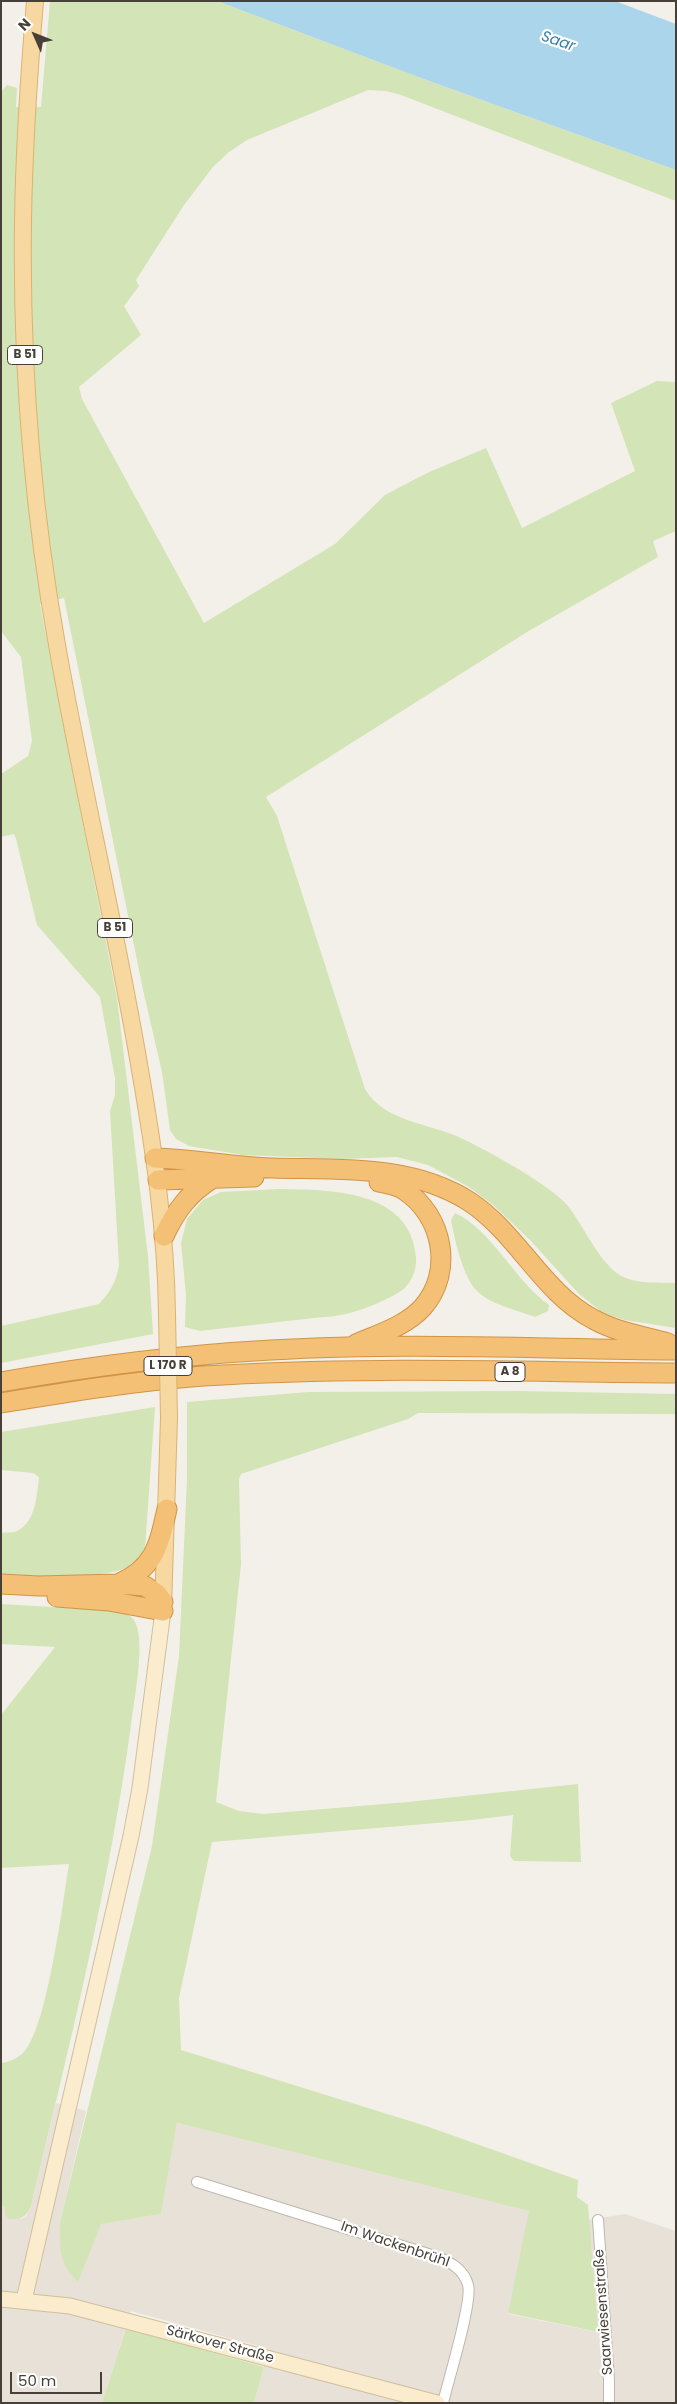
<!DOCTYPE html>
<meta charset="utf-8">
<style>
body{margin:0}
#map{position:relative;width:677px;height:2404px;overflow:hidden;background:#f3f0ea;font-family:Poppins,sans-serif}
canvas{display:block}
.frame{position:absolute;inset:0;border:2px solid #474038;pointer-events:none}
.north{position:absolute;left:10px;top:10px;width:50px;height:50px;-webkit-text-stroke:4px #fff;paint-order:stroke;rotate:314deg;font-size:14px;font-weight:700;line-height:20px;text-align:center;color:#474038}
.north::after{content:'';display:block;margin:auto;width:18px;height:22px;background:#474038;clip-path:polygon(50% 0,100% 100%,50% 72%,0 100%)}
.scale{position:absolute;left:10px;top:2372px;width:92px;height:22px;box-sizing:border-box;border:2px solid #474038;border-top:0;padding-left:6px;font-size:15px;line-height:18px;white-space:nowrap;color:#474038;-webkit-text-stroke:4px #fff;paint-order:stroke}
</style>
<div id="map">
<canvas width="677" height="2404"></canvas>
<div class="frame"></div>
<div class="north">N</div>
<div class="scale">50 m</div>
</div>
<script>
const g = document.querySelector('canvas').getContext('2d');
g.lineJoin = 'round';
function fillPath(path, color) { g.fillStyle = color; g.fill(path, 'evenodd'); }
function strokePath(path, color, width, dash) { g.strokeStyle = color; g.lineWidth = width; g.lineCap = dash ? 'butt' : 'round'; g.setLineDash(dash || []); g.stroke(path); }
function drawText(font, color, halo, rows, align = 'center') {
  g.font = font + ' Poppins,sans-serif'; g.lineWidth = 4.5; g.setLineDash([]); g.textBaseline = 'middle'; g.strokeStyle = halo; g.fillStyle = color; for (const [text, x, y, turn = 0] of rows) {
    g.save(); g.translate(x, y); g.rotate((+turn || 0) * Math.PI / 180); g.textAlign = isNaN(turn) ? turn : align; if (halo) g.strokeText(text, 0, 0); g.fillText(text, 0, 0); g.restore();
  }
}
const residential = new Path2D(`
 M 56,2103 L 86,2111 L 60,2222 L 78,2282 L 100,2224 L 161,2214 L 177,2123 L 530,2211 L 508,2314 L 597,2332 L 588,2220 L 625,2214 L 676,2231 L 676,2403 L 254,2403 L 269,2349 L 131,2311 L 102,2403 L 1,2403 L 1,2206 L 6,2206 L 21,2219 L 26,2216 L 31,2206 Z`);
const green = new Path2D(`
 M 50,1 L 217,1 L 421,78 L 676,170 L 676,201 L 401,95 L 386,91 L 368,90 L 247,140 L 229,152 L 213,167 L 184,205 L 136,280 L 139,286 L 124,306 L 141,335 L 79,387 L 82,399 L 204,623 L 335,544 L 385,495 L 427,473 L 486,448 L 522,528 L 635,471 L 611,403 L 657,381 L 676,382 L 676,531 L 653,541 L 658,557 L 527,632 L 266,797 L 277,816 L 365,1089 C 384,1122 429,1123 461,1138 C 484,1149 509,1163 531,1177 C 543,1185 557,1194 567,1205 C 584,1225 601,1269 626,1278 C 641,1284 660,1282 676,1283 L 676,1328 L 625,1320 L 603,1313 L 579,1294 L 530,1240 L 493,1205 L 469,1187 L 428,1165 L 397,1157 L 342,1159 L 243,1155 L 189,1146 L 176,1139 L 170,1130 L 162,1072 L 143,990 L 64,598 L 40,604 L 117,998 L 148,1256 L 153,1334 L 1,1363 L 1,1326 L 99,1304 C 111,1291 116,1282 119,1265 L 110,1111 L 115,1095 L 115,1078 L 100,997 L 37,925 L 16,839 L 14,834 L 1,837 L 1,774 L 28,756 L 32,741 L 21,657 L 1,631 L 1,92 L 7,85 L 17,88 L 16,107 L 41,107 Z
 M 279,1189 C 330,1190 410,1189 416,1257 C 417,1272 410,1287 396,1294 C 382,1302 365,1309 350,1313 C 336,1317 320,1317 305,1319 C 270,1323 235,1327 200,1331 L 185,1327 L 186,1295 L 181,1243 L 187,1219 L 203,1200 L 221,1192 Z
 M 455,1213 C 491,1229 515,1281 549,1305 L 548,1311 L 535,1317 C 517,1310 492,1305 478,1292 C 463,1278 455,1241 451,1220 Z
 M 518,1391 L 676,1394 L 676,1414 L 418,1413 L 408,1419 L 241,1474 L 239,1479 L 241,1564 L 216,1802 L 239,1811 L 263,1814 L 408,1802 L 578,1784 L 581,1862 L 514,1861 L 510,1856 L 513,1815 L 472,1820 L 212,1842 L 179,1998 L 181,2050 L 426,2126 L 578,2180 L 577,2197 L 588,2205 L 598,2332 L 508,2313 L 529,2211 L 177,2123 L 161,2214 L 101,2224 L 78,2282 C 58,2262 60,2249 60,2222 L 152,1846 L 179,1656 L 187,1479 L 187,1402 L 308,1392 Z
 M 155,1407 L 145,1548 C 143,1552 141,1558 138,1561 C 117,1582 30,1576 1,1574 L 1,1533 C 6,1532 13,1533 17,1531 C 36,1522 37,1494 39,1477 L 33,1473 L 1,1470 L 1,1432 Z
 M 1,1604 L 119,1611 C 126,1613 133,1616 136,1624 C 145,1646 134,1700 131,1725 C 109,1888 69,2047 31,2206 C 25,2218 22,2219 9,2219 L 5,2214 L 5,2206 L 1,2206 L 1,2063 C 9,2062 16,2059 22,2054 C 47,2032 63,1900 69,1864 L 1,1868 L 1,1715 L 55,1647 L 1,1644 Z
 M 126,2328 L 264,2367 L 254,2403 L 102,2403 Z`);
const water = new Path2D(`
 M 217,1 L 615,1 L 676,24 L 676,170 L 421,78 Z`);
const minor = new Path2D(`
 M 197,2182 L 438,2257 C 452,2263 464,2270 468,2285 C 473,2301 448,2381 443,2403
 M 598,2220 L 609,2380 L 609,2403`);
const secondary = new Path2D(`
 M 1,2299 L 70,2306 L 437,2403
 M 24,2300 L 131,1836 L 140,1788 L 163,1611`);
const primary = new Path2D(`
 M 35,1 C 29,74 24,147 23,221 C 21,362 32,506 57,645 C 82,787 116,927 140,1070 C 154,1151 166,1231 167,1314
 M 163,1608 L 169,1418`);
const motorway = new Path2D(`
 M 155,1158 C 194,1159 233,1167 272,1168 C 339,1170 411,1164 470,1202 C 518,1234 542,1292 593,1319 C 616,1332 643,1336 668,1343
 M 158,1180 L 254,1177
 M 164,1236 C 176,1210 189,1193 213,1178
 M 356,1344 C 379,1334 406,1326 423,1307 C 454,1272 443,1215 404,1190 C 397,1185 387,1184 379,1182
 M 1,1382 C 91,1366 180,1355 271,1350 C 406,1342 541,1349 676,1350
 M 1,1403 C 68,1392 136,1381 203,1376 C 360,1366 519,1372 676,1373
 M 1,1584 L 39,1586 L 118,1584 L 145,1586 L 157,1594 L 163,1602
 M 118,1584 C 155,1568 159,1545 167,1509
 M 57,1597 L 109,1601 L 163,1611`);
const primaryBridge = new Path2D(`
 M 167,1314 L 169,1418`);
const shields = [
 [25,355,35],
 [115,928,35],
 [168,1366,48],
 [510,1372,30]
];
const shieldNames = [
 ["B 51",25,355],
 ["B 51",115,928],
 ["L 170 R",168,1366],
 ["A 8",510,1372]
];
const streetNames = [
 ["Im Wackenbrühl",395,2245,19],
 ["Saarwiesenstraße",604,2312,-94],
 ["Särkover Straße",220,2345,15]
];
const waterNames = [
 ["Saar",558,42,19]
];
fillPath(residential, '#e7e1d8');
fillPath(green, '#d3e4b6');
fillPath(water, '#abd5eb');
strokePath(minor, '#beb7ad', 12);
strokePath(secondary, '#cfbf9d', 17);
strokePath(primary, '#dbb370', 18);
strokePath(motorway, '#d19446', 21);
strokePath(minor, '#fff', 10);
strokePath(secondary, '#faeccd', 15);
strokePath(primary, '#f6d8a0', 16);
strokePath(motorway, '#f3c075', 19);
strokePath(primaryBridge, '#dbb370', 18, []);
strokePath(primaryBridge, '#f6d8a0', 16);
for (const [x, y, w] of shields) { const box = new Path2D(); box.roundRect(x - w / 2, y - 9.5, w, 19, 4); g.fillStyle = '#fff'; g.fill(box); strokePath(box, '#474038', 1); }
drawText('bold 12px', '#474038', null, shieldNames);
drawText('14px', '#474038', '#fff', streetNames);
drawText('italic 15px', '#377da3', '#fff', waterNames);
</script>
